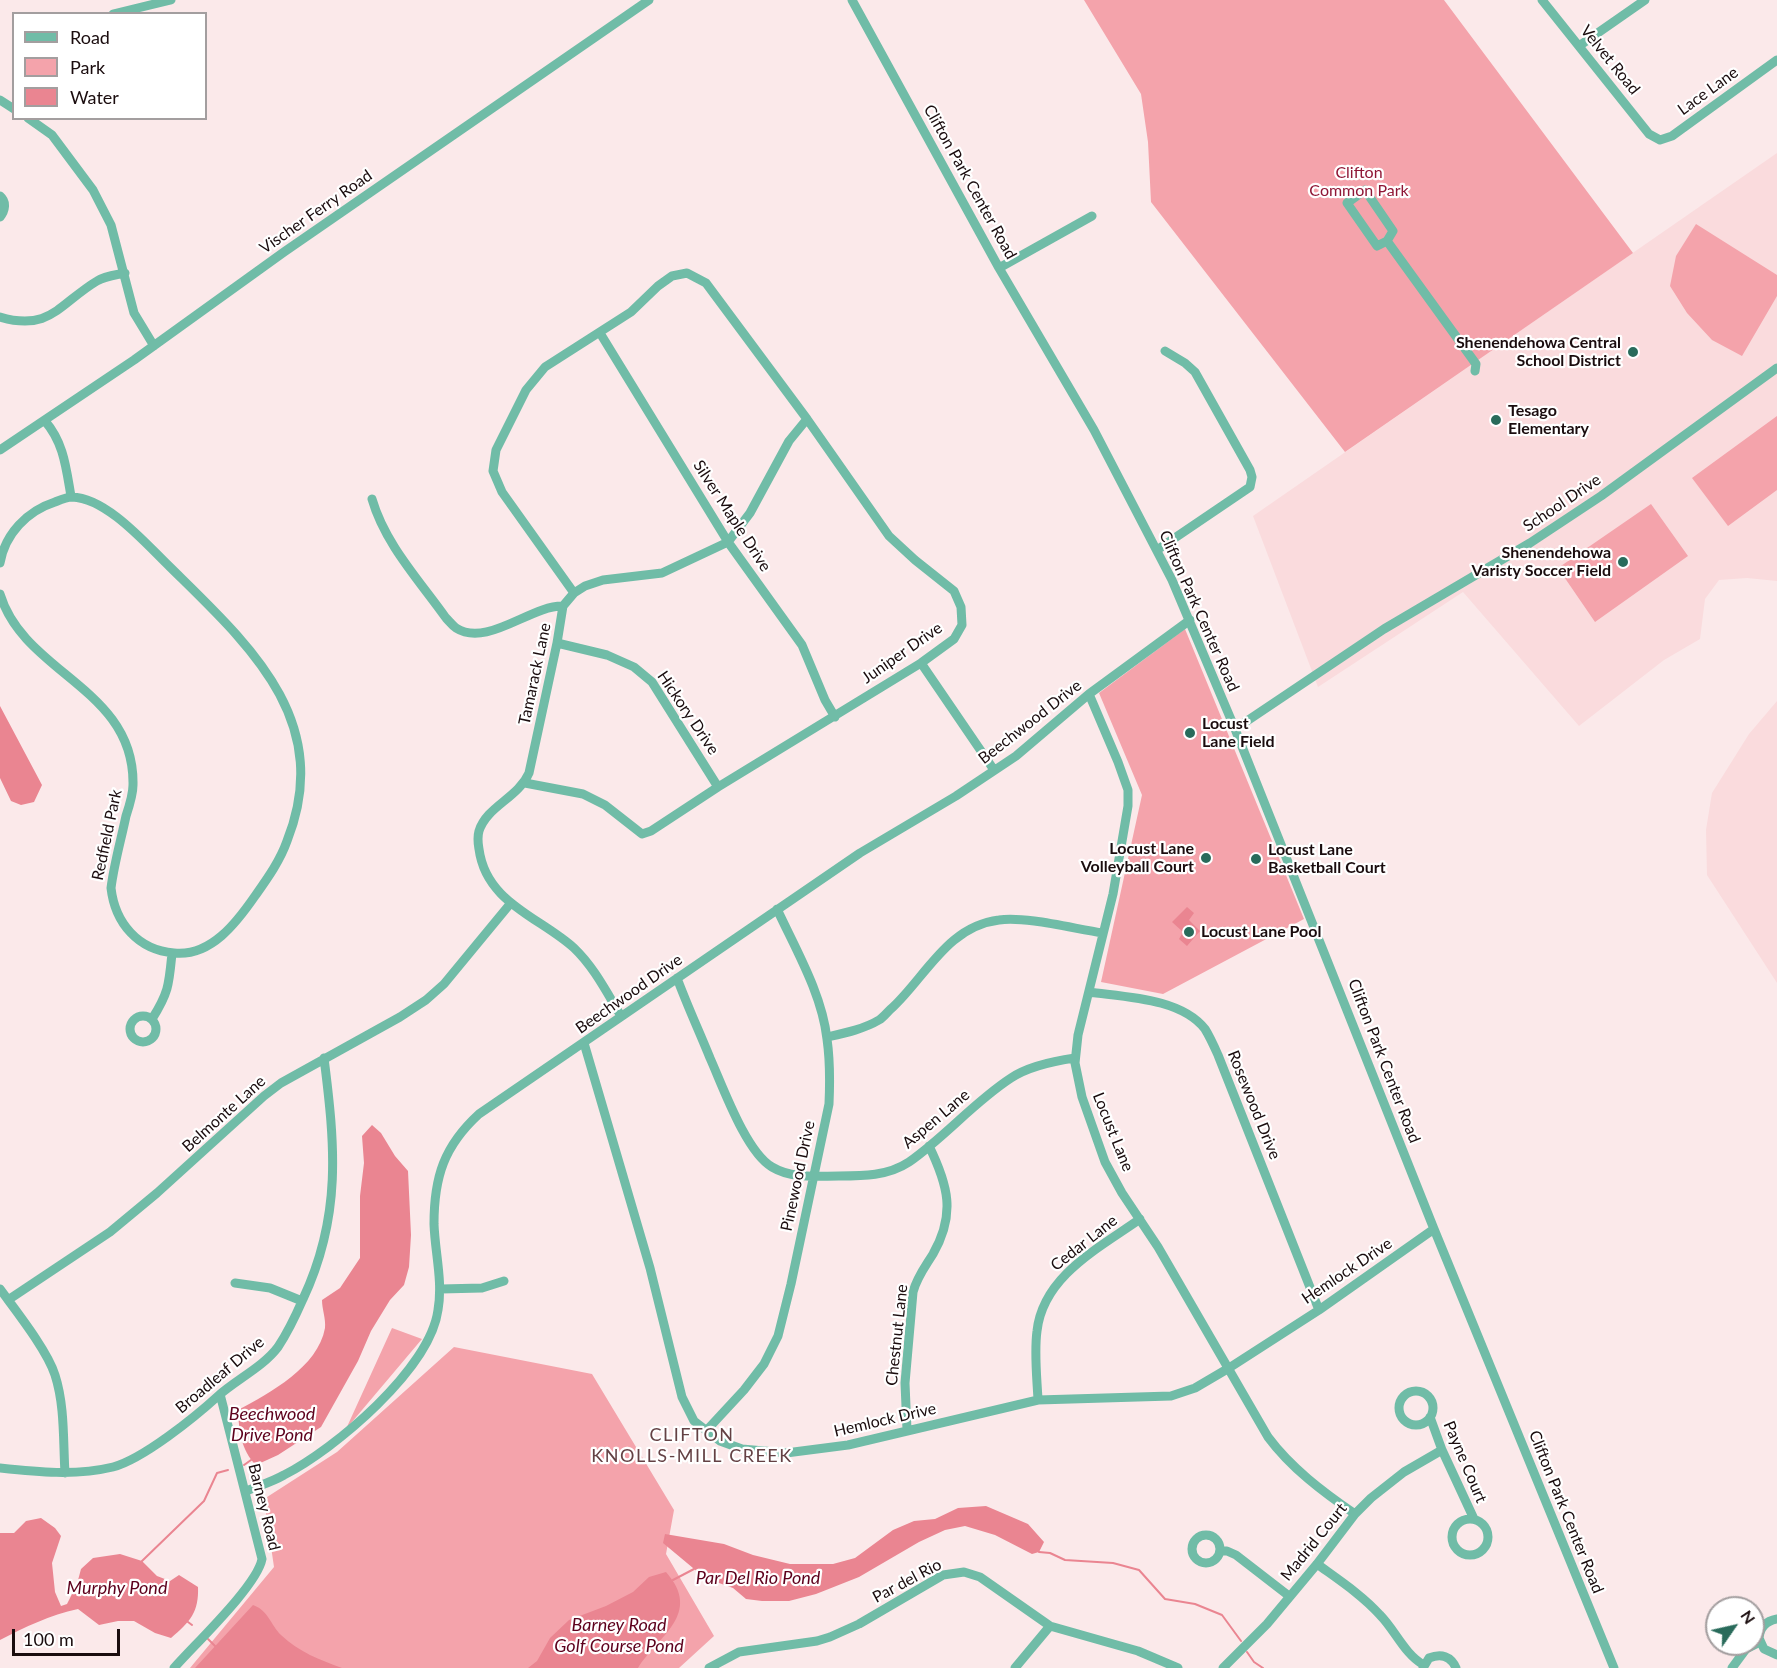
<!DOCTYPE html>
<style>
body{margin:0}
#map{position:relative;width:1777px;height:1668px;overflow:hidden;background:#fbe9ea;font-family:Lato,sans-serif}
canvas{display:block}
.legend{position:absolute;left:12px;top:12px;width:195px;height:108px;box-sizing:border-box;background:#fff;border:2px solid #a39e9f;margin:0;padding:8px 10px;list-style:none;font-size:18px;color:#1a0c0e}
.legend li{display:flex;align-items:center;gap:12px;height:30px}
.legend b{width:30px;border:2px solid #a39e9f}
.north{position:absolute;left:1705px;top:1596px;width:60px;height:60px;box-sizing:border-box;background:#fff;border:2px solid #a39e9f;border-radius:50%;rotate:56deg;font-size:16px;font-weight:700;line-height:24px;text-align:center;color:#1a0c0e}
.north::after{content:'';display:block;margin:auto;width:21px;height:27px;background:#296b5b;clip-path:polygon(50% 0,100% 100%,50% 72%,0 100%)}
.scale{position:absolute;left:12px;top:1629px;width:108px;height:27px;box-sizing:border-box;border:3px solid #1a0c0e;border-top:0;padding-left:8px;font-size:18px;line-height:21px;white-space:nowrap;color:#1a0c0e;-webkit-text-stroke:4px #fff;paint-order:stroke}
</style>
<div id="map">
<canvas width="1777" height="1668"></canvas>
<ul class="legend">
<li><b style="height:8px;background:#70bca7"></b>Road</li>
<li><b style="height:16px;background:#f4a3ab"></b>Park</li>
<li><b style="height:16px;background:#ea8591"></b>Water</li>
</ul>
<div class="north">N</div>
<div class="scale">100 m</div>
</div>
<script>
const g = document.querySelector('canvas').getContext('2d');
g.lineJoin = 'round';
function fillPath(path, color) { g.fillStyle = color; g.fill(path, 'evenodd'); }
function strokePath(path, color, width, dash) { g.strokeStyle = color; g.lineWidth = width; g.lineCap = dash ? 'butt' : 'round'; g.setLineDash(dash || []); g.stroke(path); }
function drawText(font, color, halo, rows, align = 'center') {
  g.font = font + ' Lato,sans-serif'; g.lineWidth = 4.5; g.setLineDash([]); g.textBaseline = 'middle'; g.strokeStyle = halo; g.fillStyle = color; for (const [text, x, y, turn = 0] of rows) {
    g.save(); g.translate(x, y); g.rotate((+turn || 0) * Math.PI / 180); g.textAlign = isNaN(turn) ? turn : align; if (halo) g.strokeText(text, 0, 0); g.fillText(text, 0, 0); g.restore();
  }
}
const built = new Path2D(`
 M 1777,153 L 1777,581 L 1747,578 L 1719,580 L 1705,599 L 1700,639 L 1664,660 L 1579,726 L 1463,592 L 1318,687 L 1253,516 Z
 M 1777,701 L 1777,983 L 1707,875 L 1706,830 L 1712,793 L 1749,734 Z`);
const green = new Path2D(`
 M 1084,0 L 1444,0 L 1633,253 L 1345,452 L 1151,202 L 1148,142 L 1141,94 Z
 M 1696,224 L 1777,275 L 1777,296 L 1742,356 L 1712,340 L 1687,313 L 1670,286 L 1676,256 Z
 M 1777,416 L 1777,490 L 1728,526 L 1692,478 Z
 M 1651,504 L 1688,556 L 1595,622 L 1558,568 Z
 M 1185,629 L 1304,919 L 1163,994 L 1101,982 L 1142,795 L 1099,693 Z
 M 392,1328 L 422,1339 L 346,1429 Z
 M 454,1347 L 592,1374 L 674,1510 L 666,1554 L 714,1636 L 679,1668 L 190,1668 L 274,1567 L 264,1499 L 337,1452 Z`);
const water = new Path2D(`
 M 0,706 L 42,785 L 34,802 L 21,805 L 11,801 L 0,778 Z
 M 1187,907 L 1194,913 L 1189,920 L 1200,931 L 1187,946 L 1179,939 L 1183,932 L 1172,922 Z
 M 372,1125 L 381,1133 L 395,1156 L 408,1171 L 411,1235 L 409,1267 L 404,1285 L 390,1300 L 371,1331 L 358,1361 L 321,1427 L 278,1455 L 256,1465 C 241,1450 239,1431 238,1410 C 270,1393 318,1367 325,1328 C 326,1319 322,1309 322,1300 L 340,1288 L 360,1258 L 360,1196 L 364,1163 L 362,1136 Z
 M 986,1506 L 1028,1524 L 1044,1542 L 1039,1552 L 1032,1554 L 995,1535 L 965,1526 L 945,1530 L 919,1542 L 859,1577 L 816,1594 L 789,1601 L 762,1601 L 746,1599 L 733,1588 L 705,1578 L 663,1543 L 665,1534 L 724,1544 L 753,1555 L 790,1564 L 833,1564 L 855,1558 L 893,1530 L 914,1521 L 935,1519 L 958,1508 Z
 M 41,1518 L 55,1528 L 61,1536 L 52,1563 L 55,1592 L 61,1606 L 67,1604 L 77,1584 L 81,1569 L 93,1558 L 120,1554 L 142,1561 L 157,1576 L 170,1581 L 179,1575 L 198,1587 C 199,1612 190,1622 171,1638 L 155,1633 L 134,1621 L 118,1621 L 99,1625 L 78,1609 C 50,1615 25,1627 0,1640 L 0,1533 L 14,1533 L 26,1521 Z
 M 666,1572 C 703,1614 658,1636 638,1668 L 528,1668 L 537,1661 L 550,1638 L 569,1620 L 606,1606 L 633,1592 L 649,1577 Z
 M 253,1605 C 269,1611 270,1624 281,1635 C 299,1652 320,1660 342,1668 L 195,1668 Z`);
const stream = new Path2D(`
 M 244,1465 L 251,1460
 M 1039,1552 L 1050,1553 L 1065,1560 L 1113,1563 L 1139,1570 L 1165,1599 L 1195,1604 L 1222,1615 L 1241,1641
 M 142,1561 L 204,1501 L 217,1473 L 228,1470
 M 673,1580 L 694,1569
 M 188,1622 L 192,1625
 M 208,1639 L 215,1646
 M 1247,1652 L 1254,1662 L 1263,1668`);
const minor = new Path2D(`
 M 852,0 L 999,268 L 1094,430 L 1172,580 L 1235,729 L 1434,1229 L 1614,1668
 M 1542,0 L 1649,134 L 1660,140 L 1672,136 L 1777,60
 M 113,14 L 171,0
 M 1579,46 L 1645,0
 M 0,100 L 14,109
 M 28,118 L 52,135 L 93,190 L 111,225 L 134,313 L 154,346
 M 0,196 C 7,202 5,211 0,217
 M 1387,241 L 1393,231 L 1365,190 L 1347,203 L 1377,246 L 1387,241 L 1476,364 L 1475,371
 M 999,268 L 1092,216
 M 0,317 C 50,332 60,303 97,281 C 105,276 116,275 125,273
 M 600,333 L 728,542 L 802,645 L 825,700 L 835,717
 M 45,421 C 64,443 66,468 71,496
 M 0,450 L 134,360 L 284,252 L 649,0
 M 372,499 C 385,544 419,580 446,618 C 449,621 452,625 456,628 C 487,648 531,605 563,606
 M 1157,550 L 1250,487 L 1252,477 L 1250,470 L 1195,372 L 1185,363 L 1165,351
 M 0,563 C 5,534 27,511 55,502 C 60,500 67,497 72,497 C 107,498 146,544 170,567 C 248,644 335,720 287,841 C 280,861 267,879 255,896 C 237,922 211,957 174,953 C 138,950 115,923 111,888 C 114,864 121,840 126,816 C 129,807 133,795 133,785 C 135,688 24,674 0,594
 M 574,593 L 585,586 L 603,580 L 662,573 L 728,542 L 750,513 L 789,441 L 807,419
 M 557,643 L 607,655 L 634,667 L 652,682 L 718,787
 M 921,663 L 994,770
 M 1089,694 L 1118,762 L 1128,790 L 1128,806 L 1113,894 L 1078,1035 L 1075,1063 L 1082,1097 L 1105,1162 L 1122,1193 L 1158,1247 L 1268,1437 C 1291,1468 1323,1492 1355,1514
 M 1235,729 L 1384,629 L 1530,543 L 1601,496 L 1777,368
 M 525,783 L 583,794 L 605,805 L 642,834 L 651,831 L 718,787 L 921,663 L 954,639 L 962,625 L 961,607 L 954,591 L 915,560 L 889,536 L 807,419 L 706,283 L 687,273 L 672,276 L 658,286 L 631,312 L 545,367 L 526,390 L 496,450 L 493,471 L 502,492 L 574,593 L 563,606 L 557,643 L 529,773 C 518,798 487,806 479,831 C 477,838 478,843 479,849 C 486,903 540,917 574,948 C 594,967 607,993 621,1016
 M 677,978 C 687,1005 699,1031 710,1058 C 723,1087 746,1152 772,1167 C 792,1179 816,1176 839,1176 C 863,1176 888,1176 909,1162 C 945,1137 974,1102 1011,1078 C 1029,1066 1054,1061 1075,1058
 M 1089,992 C 1125,997 1181,998 1205,1029 C 1210,1037 1214,1046 1218,1055 L 1319,1310
 M130 1029a13 13 0 1 1 26 0a13 13 0 1 1-26 0Z
 M 152,1019 C 169,992 169,984 172,953
 M 827,1037 C 845,1033 864,1029 879,1020 C 884,1017 888,1011 893,1007 C 926,976 948,926 999,920 C 1025,916 1075,929 1103,933
 M 584,1043 L 650,1268 L 682,1397 L 694,1421 L 720,1441 L 742,1449 L 786,1453 L 848,1445 L 1038,1400 L 1171,1396 L 1195,1388 L 1229,1368 L 1319,1310 L 1434,1229
 M 235,1283 L 270,1288 L 302,1301
 M 0,1289 C 16,1311 47,1350 55,1375 C 65,1406 63,1441 65,1473
 M 441,1289 L 482,1288 L 504,1281
 M 8,1300 L 110,1232 L 157,1193 L 264,1096 L 281,1083 L 400,1017 L 426,1000 L 444,984 L 510,904
 M1399 1408a17 17 0 1 1 34 0a17 17 0 1 1-34 0Z
 M 1038,1400 C 1037,1378 1034,1353 1037,1331 C 1043,1276 1099,1248 1140,1219
 M 1430,1417 L 1442,1450 L 1474,1519
 M 907,1430 L 905,1383 L 913,1292 C 917,1277 925,1267 933,1254 C 956,1214 948,1185 929,1146
 M 706,1431 L 744,1390 L 764,1364 L 778,1336 L 791,1284 L 829,1104 C 830,1082 830,1060 827,1039 C 822,994 796,950 777,909
 M 0,1468 C 37,1472 76,1476 113,1467 C 143,1459 195,1417 218,1396 C 237,1379 263,1367 278,1347 C 288,1332 296,1315 303,1299 C 342,1216 335,1145 324,1058
 M 246,1491 C 258,1486 272,1482 284,1475 C 335,1449 430,1369 438,1310 C 443,1281 435,1253 434,1224 C 434,1177 444,1146 479,1114 L 860,853 L 956,796 L 1016,756 L 1089,694 L 1190,620
 M1452 1537a18 18 0 1 1 36 0a18 18 0 1 1-36 0Z
 M1192 1549a14 14 0 1 1 28 0a14 14 0 1 1-28 0Z
 M 1220,1551 L 1227,1551 L 1236,1555 L 1289,1596
 M 1317,1564 C 1339,1580 1362,1595 1380,1615 C 1395,1630 1405,1655 1424,1665
 M 1777,1619 C 1766,1621 1760,1627 1759,1638 L 1764,1649 L 1777,1655
 M 174,1668 C 194,1645 257,1586 262,1559 L 220,1394
 M 709,1668 L 739,1652 L 817,1641 L 830,1637 L 859,1624 L 943,1575 L 964,1572 L 980,1577 L 1050,1626 L 1138,1651 L 1178,1668
 M 1015,1668 L 1050,1626
 M 1223,1668 L 1267,1624 L 1317,1564 L 1355,1514 L 1371,1498 L 1404,1472 L 1442,1450
 M 1423,1668 L 1429,1658 C 1441,1653 1451,1656 1456,1668
 M 1732,1668 L 1746,1649 L 1760,1642`);
const markers = [
 [1633,352,6,"#296b5b"],
 [1496,420,6,"#296b5b"],
 [1623,562,6,"#296b5b"],
 [1190,733,6,"#296b5b"],
 [1206,858,6,"#296b5b"],
 [1256,859,6,"#296b5b"],
 [1189,932,6,"#296b5b"]
];
const streetNames = [
 ["Velvet Road",1610,60,51],
 ["Lace Lane",1708,91,-36],
 ["Clifton Park Center Road",970,182,61],
 ["Vischer Ferry Road",316,212,-35],
 ["School Drive",1562,503,-34],
 ["Silver Maple Drive",732,516,57],
 ["Clifton Park Center Road",1199,611,66],
 ["Juniper Drive",902,653,-35],
 ["Tamarack Lane",535,674,-78],
 ["Hickory Drive",688,713,56],
 ["Beechwood Drive",1030,722,-38],
 ["Redfield Park",107,835,-78],
 ["Beechwood Drive",629,994,-35],
 ["Clifton Park Center Road",1384,1061,69],
 ["Rosewood Drive",1254,1105,68],
 ["Belmonte Lane",224,1114,-42],
 ["Aspen Lane",936,1119,-40],
 ["Locust Lane",1113,1132,68],
 ["Pinewood Drive",798,1176,-78],
 ["Cedar Lane",1084,1243,-38],
 ["Hemlock Drive",1347,1271,-34],
 ["Chestnut Lane",897,1335,-84],
 ["Broadleaf Drive",220,1375,-40],
 ["Hemlock Drive",885,1420,-13],
 ["Payne Court",1465,1462,67],
 ["Barney Road",264,1507,76],
 ["Clifton Park Center Road",1566,1512,68],
 ["Madrid Court",1314,1542,-51],
 ["Par del Rio",907,1581,-28]
];
const parkNames = [
 ["Clifton",1359,173],
 ["Common Park",1359,191]
];
const poiNames = [
 ["Shenendehowa Central",1621,343,"right"],
 ["School District",1621,361,"right"],
 ["Tesago",1508,411],
 ["Elementary",1508,429],
 ["Shenendehowa",1611,553,"right"],
 ["Varisty Soccer Field",1611,571,"right"],
 ["Locust",1202,724],
 ["Lane Field",1202,742],
 ["Locust Lane",1194,849,"right"],
 ["Volleyball Court",1194,867,"right"],
 ["Locust Lane",1268,850],
 ["Basketball Court",1268,868],
 ["Locust Lane Pool",1201,932]
];
const waterNames = [
 ["Beechwood",272,1414],
 ["Drive Pond",272,1435],
 ["Par Del Rio Pond",758,1578],
 ["Murphy Pond",117,1588],
 ["Barney Road",619,1625],
 ["Golf Course Pond",619,1646]
];
const neighbourhoodNames = [
 ["CLIFTON",692,1435],
 ["KNOLLS-MILL CREEK",692,1456]
];
fillPath(built, '#fadbdd');
fillPath(green, '#f4a3ab');
fillPath(water, '#ea8591');
strokePath(stream, '#ea8591', 2);
strokePath(minor, '#70bca7', 9);
for (const [x, y, r, color] of markers) { const dot = new Path2D(); dot.arc(x, y, r, 0, 2 * Math.PI); g.fillStyle = color; g.fill(dot); strokePath(dot, '#fff', 2); }
drawText('16px', '#1a0c0e', '#fff', streetNames);
drawText('16px', '#8f1736', '#fff', parkNames);
drawText('bold 16px', '#1a0c0e', '#fff', poiNames, 'left');
drawText('italic 18px', '#5d001c', '#fff', waterNames);
g.letterSpacing = '1.5px';
drawText('18px', '#644144', '#fff', neighbourhoodNames);
g.letterSpacing = '0px';
</script>
